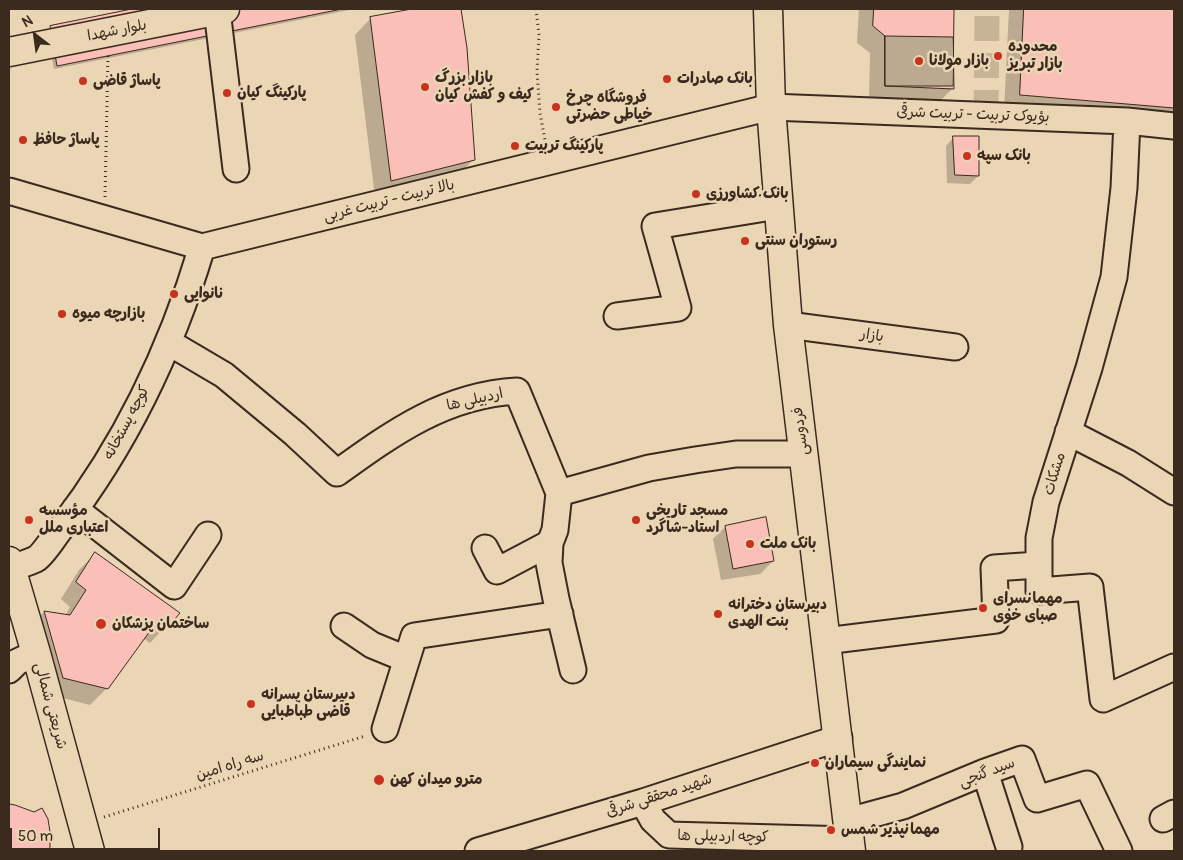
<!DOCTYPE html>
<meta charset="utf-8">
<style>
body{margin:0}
#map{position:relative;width:1183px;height:860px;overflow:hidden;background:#ead5b4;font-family:Pangolin,sans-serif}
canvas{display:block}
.frame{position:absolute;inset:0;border:10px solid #3b2a1e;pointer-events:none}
.north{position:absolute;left:10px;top:10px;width:50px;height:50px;-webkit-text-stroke:4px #ead5b4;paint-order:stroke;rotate:330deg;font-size:14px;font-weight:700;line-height:20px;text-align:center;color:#3b2a1e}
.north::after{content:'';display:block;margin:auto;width:18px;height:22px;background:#3b2a1e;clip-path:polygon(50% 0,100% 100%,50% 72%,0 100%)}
.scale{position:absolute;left:10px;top:828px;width:150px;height:22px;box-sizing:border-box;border:2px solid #3b2a1e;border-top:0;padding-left:6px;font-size:15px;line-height:18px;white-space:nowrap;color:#3b2a1e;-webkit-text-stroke:4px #ead5b4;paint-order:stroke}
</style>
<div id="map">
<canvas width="1183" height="860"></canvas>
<div class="frame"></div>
<div class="north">N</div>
<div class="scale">50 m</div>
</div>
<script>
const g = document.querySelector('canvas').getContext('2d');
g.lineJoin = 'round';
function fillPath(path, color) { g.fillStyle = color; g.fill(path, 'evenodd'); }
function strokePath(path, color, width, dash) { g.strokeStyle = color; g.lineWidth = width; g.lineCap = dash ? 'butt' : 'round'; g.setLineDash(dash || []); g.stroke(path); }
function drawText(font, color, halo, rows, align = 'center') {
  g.font = font + ' Pangolin,"Playpen Sans Arabic",sans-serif'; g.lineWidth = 5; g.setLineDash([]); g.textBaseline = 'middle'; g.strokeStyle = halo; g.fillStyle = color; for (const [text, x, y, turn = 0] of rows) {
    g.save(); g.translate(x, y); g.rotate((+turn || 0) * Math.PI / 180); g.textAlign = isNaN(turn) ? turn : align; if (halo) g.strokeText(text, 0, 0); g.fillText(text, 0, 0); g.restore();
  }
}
const shadow = new Path2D(`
 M 138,9 L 354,9 L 54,69 L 47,31 L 51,27 Z
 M 419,9 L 459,9 L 466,48 L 473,160 L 457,176 L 375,197 L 355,35 L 371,18 Z
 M 859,9 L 952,9 L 952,89 L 940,101 L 869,102 L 870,53 L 857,43 Z
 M 1009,9 L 1174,9 L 1174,122 L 1004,111 Z
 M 954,137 L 978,176 L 970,184 L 947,183 L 946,146 Z
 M 725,527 L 773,561 L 760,574 L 721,580 L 713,539 Z
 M 96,553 L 178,613 L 150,643 L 143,638 L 107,688 L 90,705 L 47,694 L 28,628 L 44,612 L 65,616 L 70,607 L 61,599 L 79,570 Z
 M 9,806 L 14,806 L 49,850 L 49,851 L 9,851 Z`);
const building = new Path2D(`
 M 132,9 L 342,9 L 57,66 L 50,26 Z
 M 412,9 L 461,9 L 467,48 L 475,160 L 391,181 L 370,17 Z
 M 874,9 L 954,9 L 953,86 L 885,86 L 885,36 L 873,26 Z
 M 1024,9 L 1174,9 L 1174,108 L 1020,95 Z
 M 885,36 L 953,37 L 954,89 L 885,86 Z
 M 953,136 L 979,136 L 979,176 L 955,175 Z
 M 766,517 L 774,561 L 733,569 L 725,526 Z
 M 95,552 L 180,613 L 168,627 L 158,620 L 108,689 L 63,678 L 44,611 L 70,615 L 86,590 L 76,582 Z
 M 9,804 L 15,805 L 34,812 L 42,808 L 48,819 L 50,832 L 50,851 L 9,851 Z`);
const minorTunnel = new Path2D(`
 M 986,115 L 987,9`);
const path = new Path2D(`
 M 536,9 L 539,35 L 537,72 L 540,113 L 545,140
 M 105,197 L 108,56
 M 104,817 L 365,736`);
const minor = new Path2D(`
 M 217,10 L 236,169
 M 1127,121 L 1124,188 L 1114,277 L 1089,368 L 1046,502 L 1039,538 L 1039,591 L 1090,587 L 1103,699 L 1174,667
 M 9,191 L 202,247 L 771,107 L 1127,121 L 1174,126
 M 617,316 L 678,308 L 655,226 L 778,206
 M 788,325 L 955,347
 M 168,342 L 224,375 L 295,434 L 337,473 C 394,432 445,395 517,391 L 559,493 L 555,530 L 550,543 L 549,563 L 556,599 L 573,670
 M 1068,432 L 1128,463 L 1174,492
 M 559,493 L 649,468 L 695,460 L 736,454 L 803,454
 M 75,509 L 174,586 L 208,535
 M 485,548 L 497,571 L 550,543
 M 11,568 C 19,565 28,563 36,559 C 44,554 55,535 62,527 C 126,444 172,347 202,247
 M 344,626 L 372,645 L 406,659
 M 825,641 L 996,620 L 994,568 L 1038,565
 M 9,670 L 17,662 L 36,653
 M 385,729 L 414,636 L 560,614
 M 985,772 L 1009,847
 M 643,802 L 653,820 L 669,835 L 850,840
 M 1163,819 L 1174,813
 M 848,821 L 903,806 L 985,772 L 1022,759 L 1037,799 L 1087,784 L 1119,851
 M 478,851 L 643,802 L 839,738`);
const major = new Path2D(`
 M 768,9 L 771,107 L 788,325 L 851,851
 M 9,52 L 225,9
 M 9,561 L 36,653 L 90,851`);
const markers = [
 [998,56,5,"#c8321e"],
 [919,61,5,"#c8321e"],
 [667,79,5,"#c8321e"],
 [83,81,5,"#c8321e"],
 [425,87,5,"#c8321e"],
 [227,93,5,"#c8321e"],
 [556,107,5,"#c8321e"],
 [23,140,5,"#c8321e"],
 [515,146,5,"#c8321e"],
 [967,156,5,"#c8321e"],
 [696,194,5,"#c8321e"],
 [745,241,5,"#c8321e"],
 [174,294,5,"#c8321e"],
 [62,314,5,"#c8321e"],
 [29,520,5,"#c8321e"],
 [636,520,5,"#c8321e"],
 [750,544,5,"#c8321e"],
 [983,608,5,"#c8321e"],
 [718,614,5,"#c8321e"],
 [101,624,6,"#c8321e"],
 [251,704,5,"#c8321e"],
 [815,763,5,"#c8321e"],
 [379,780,6,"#c8321e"],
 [831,830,5,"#c8321e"]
];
const streetNames = [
 ["بلوار شهدا",117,31,-11],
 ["بؤیوک تربیت - تربیت شرقی",973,115,2],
 ["بالا تربیت - تربیت غربی",389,201,-14],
 ["بازار",872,336,8],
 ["اردبیلی ها",475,400,-13],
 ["کوچه پستخانه",127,423,-62],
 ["فردوسی",801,431,-97],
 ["مشکات",1055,474,-73],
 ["شریعتی شمالی",50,706,75],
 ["سه راه امین",230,766,-17],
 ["سید گنجی",987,773,-21],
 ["شهید محققی شرقی",659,796,-18],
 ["کوچه اردبیلی ها",723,837,1]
];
const poiNames = [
 ["محدوده",1008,47],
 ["بازار تبریز",1008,64],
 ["بازار مولانا",929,61],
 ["بازار بزرگ",435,78],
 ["کیف و کفش کیان",435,95],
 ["بانک صادرات",677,79],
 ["پاساژ قاضی",93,81],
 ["پارکینگ کیان",237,93],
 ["فروشگاه چرخ",566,98],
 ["خیاطی حضرتی",566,115],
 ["پاساژ حافظ",33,140],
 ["پارکینگ تربیت",525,146],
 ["بانک سپه",977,156],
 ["بانک کشاورزی",706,194],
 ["رستوران سنتی",755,241],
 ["نانوایی",184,294],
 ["بازارچه میوه",72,314],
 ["مؤسسه",39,511],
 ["اعتباری ملل",39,528],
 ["مسجد تاریخی",646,511],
 ["استاد-شاگرد",646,528],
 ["بانک ملت",760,544],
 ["مهمانسرای",993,599],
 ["صبای خوی",993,616],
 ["دبیرستان دخترانه",728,605],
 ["بنت الهدی",728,622],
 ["ساختمان پزشکان",112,624],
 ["دبیرستان پسرانه",261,695],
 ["قاضی طباطبایی",261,712],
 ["نمایندگی سیماران",825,763],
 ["مترو میدان کهن",390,780],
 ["مهمانپذیر شمس",841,830]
];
fillPath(shadow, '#0003');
fillPath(building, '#fabfb7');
strokePath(building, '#3b2a1e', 1);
strokePath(minorTunnel, '#c7b396', 25, [25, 12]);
strokePath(minor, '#3b2a1e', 29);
strokePath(major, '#3b2a1e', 31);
strokePath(path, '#3b2a1e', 3, [1, 4]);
strokePath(minor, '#ead5b4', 25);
strokePath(major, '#ead5b4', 28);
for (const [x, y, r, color] of markers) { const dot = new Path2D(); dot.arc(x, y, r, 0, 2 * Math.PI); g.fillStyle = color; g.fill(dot); strokePath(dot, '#ead5b4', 2); }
drawText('15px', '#3b2a1e', '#ead5b4', streetNames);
drawText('bold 15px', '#3b2a1e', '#ead5b4', poiNames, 'left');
</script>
